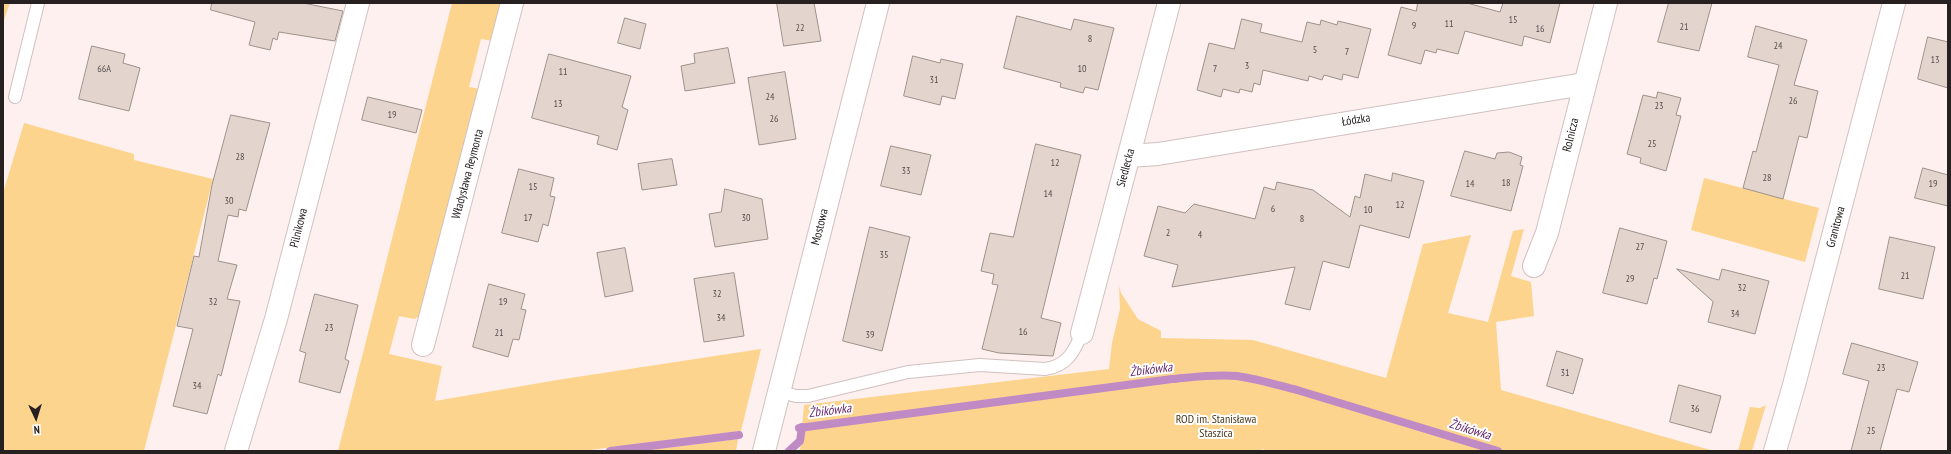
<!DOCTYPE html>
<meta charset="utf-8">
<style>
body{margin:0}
#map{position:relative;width:1951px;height:454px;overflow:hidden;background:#fef0ef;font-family:"PT Sans Narrow",sans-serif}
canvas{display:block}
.frame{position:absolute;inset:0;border:4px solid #262020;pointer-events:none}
.north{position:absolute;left:16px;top:398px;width:40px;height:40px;-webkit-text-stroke:3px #fff;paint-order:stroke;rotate:176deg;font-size:11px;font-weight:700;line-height:16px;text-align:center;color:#262020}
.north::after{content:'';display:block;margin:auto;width:14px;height:18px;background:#262020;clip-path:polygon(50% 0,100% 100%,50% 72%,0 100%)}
</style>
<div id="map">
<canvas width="1951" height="454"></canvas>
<div class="frame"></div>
<div class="north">N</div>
</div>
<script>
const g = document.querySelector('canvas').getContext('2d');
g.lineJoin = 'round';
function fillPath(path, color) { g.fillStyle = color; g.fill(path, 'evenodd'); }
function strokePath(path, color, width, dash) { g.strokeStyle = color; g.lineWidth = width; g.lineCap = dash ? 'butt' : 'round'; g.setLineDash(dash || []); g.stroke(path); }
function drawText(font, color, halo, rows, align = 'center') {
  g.font = font + ' "PT Sans Narrow",sans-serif'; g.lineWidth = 4; g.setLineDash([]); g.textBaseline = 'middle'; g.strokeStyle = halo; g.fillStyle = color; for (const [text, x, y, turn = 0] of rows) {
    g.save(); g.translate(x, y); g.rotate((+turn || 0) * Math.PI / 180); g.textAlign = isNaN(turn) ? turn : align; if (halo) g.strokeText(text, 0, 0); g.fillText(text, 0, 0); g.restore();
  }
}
const green = new Path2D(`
 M 3,3 L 10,3 L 3,23 Z
 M 452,3 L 503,3 L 493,41 L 481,39 L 469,87 L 481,89 L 420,316 L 414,319 L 399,316 L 389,354 L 442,366 L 435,401 L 557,380 L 761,349 L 741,431 L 582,451 L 338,451 Z
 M 24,123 L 134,154 L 134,160 L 213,179 L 144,451 L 3,451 L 3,193 Z
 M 1704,178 L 1819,208 L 1805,262 L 1691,230 Z
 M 1524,229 L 1511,276 L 1531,282 L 1534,316 L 1496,322 L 1501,390 L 1714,451 L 1267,451 L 1262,449 L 1261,451 L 800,451 L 804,405 L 1109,369 L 1112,343 L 1120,309 L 1119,286 L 1121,293 L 1138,319 L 1161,331 L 1161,338 L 1253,340 L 1386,378 L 1423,244 L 1471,235 L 1448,313 L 1488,322 L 1513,231 Z
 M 1766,405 L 1752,451 L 1738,451 L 1750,407 L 1760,408 Z
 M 738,439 L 736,451 L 640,451 Z`);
const stream = new Path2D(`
 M 799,428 L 1172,379 C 1194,377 1216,374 1237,376 C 1258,379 1277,385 1297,390 L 1498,451
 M 610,451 L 739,435
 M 789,451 L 800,441 L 802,427`);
const building = new Path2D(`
 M 212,3 L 303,3 L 343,11 L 335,41 L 279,32 L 277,40 L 273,38 L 270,50 L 249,45 L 255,22 L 211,10 Z
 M 777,3 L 814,3 L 821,41 L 784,46 Z
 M 1418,3 L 1467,3 L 1500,12 L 1503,3 L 1560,3 L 1550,43 L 1524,36 L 1522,46 L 1465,31 L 1458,54 L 1437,49 L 1436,53 L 1425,50 L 1421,64 L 1388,55 L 1401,7 L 1416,11 Z
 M 1669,3 L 1712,3 L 1699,51 L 1658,42 Z
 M 1017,16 L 1071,30 L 1074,19 L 1114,28 L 1098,90 L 1085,87 L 1083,93 L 1060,87 L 1061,83 L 1004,68 Z
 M 625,18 L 646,24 L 640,49 L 618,43 Z
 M 1242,19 L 1262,24 L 1260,32 L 1302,42 L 1307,22 L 1320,25 L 1321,20 L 1337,25 L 1338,21 L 1371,29 L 1358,78 L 1343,74 L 1342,80 L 1324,75 L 1322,80 L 1309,76 L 1308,81 L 1263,70 L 1260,85 L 1254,83 L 1252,92 L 1240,89 L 1239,93 L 1223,89 L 1221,97 L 1197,90 L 1209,43 L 1234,49 Z
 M 1756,26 L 1807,40 L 1794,85 L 1818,91 L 1807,138 L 1799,136 L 1783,199 L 1743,188 L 1753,151 L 1756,152 L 1779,65 L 1748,57 Z
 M 1928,37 L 1948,42 L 1948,88 L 1918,79 Z
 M 92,46 L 125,54 L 123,63 L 140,68 L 129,111 L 79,99 Z
 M 728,48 L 735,83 L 685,91 L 681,66 L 695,63 L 694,54 Z
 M 549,54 L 631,76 L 622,107 L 628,110 L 617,150 L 597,144 L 599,136 L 532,118 Z
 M 913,56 L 940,63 L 941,59 L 963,64 L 955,99 L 942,96 L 940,105 L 904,96 Z
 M 785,72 L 796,139 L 759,145 L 748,78 Z
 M 1658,92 L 1681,98 L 1676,115 L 1681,116 L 1666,171 L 1640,163 L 1641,158 L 1627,154 L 1643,95 L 1656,98 Z
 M 368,97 L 422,110 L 416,133 L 362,120 Z
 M 231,115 L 270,123 L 246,211 L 239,209 L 238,217 L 228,215 L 218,261 L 237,265 L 227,299 L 240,301 L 221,376 L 218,374 L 207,414 L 173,406 L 193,329 L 177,326 L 194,256 L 199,257 L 212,185 Z
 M 1036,144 L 1081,155 L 1041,318 L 1061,323 L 1053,356 L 999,353 L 982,349 L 998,285 L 992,284 L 994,274 L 981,271 L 990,233 L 1013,237 Z
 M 891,146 L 931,155 L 921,195 L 881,186 Z
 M 1465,151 L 1495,159 L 1497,153 L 1509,152 L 1522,157 L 1520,165 L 1523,166 L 1511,211 L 1451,196 Z
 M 672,159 L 677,185 L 642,190 L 638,164 Z
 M 1923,168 L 1948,175 L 1948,206 L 1915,198 Z
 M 519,169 L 554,178 L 550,196 L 555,197 L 548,226 L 543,224 L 538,242 L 502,233 Z
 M 1393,173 L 1424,181 L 1409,238 L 1360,225 L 1349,268 L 1323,261 L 1310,310 L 1285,304 L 1295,267 L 1172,287 L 1178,265 L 1144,256 L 1158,206 L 1185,213 L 1194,204 L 1255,219 L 1264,187 L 1275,190 L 1277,182 L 1313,190 L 1350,217 L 1355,196 L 1360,198 L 1365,174 L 1391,181 Z
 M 725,189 L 762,199 L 768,239 L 715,247 L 709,214 L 721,212 Z
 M 870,227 L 910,237 L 882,351 L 843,341 Z
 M 1620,228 L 1667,241 L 1657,279 L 1654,278 L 1647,304 L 1603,293 Z
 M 1890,237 L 1935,247 L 1923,299 L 1879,289 Z
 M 625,248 L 633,291 L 605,297 L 597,253 Z
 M 1677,269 L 1719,280 L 1722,269 L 1769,281 L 1755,334 L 1708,322 L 1713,302 Z
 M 734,273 L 744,336 L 704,342 L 694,279 Z
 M 489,284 L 525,294 L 521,309 L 526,310 L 519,340 L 513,339 L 508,357 L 473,347 Z
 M 315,294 L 358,305 L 345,359 L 349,361 L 340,393 L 299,382 L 306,353 L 300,351 Z
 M 1852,343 L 1918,362 L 1909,392 L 1897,389 L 1880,451 L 1851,451 L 1869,381 L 1843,374 Z
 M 1557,351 L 1583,359 L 1573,394 L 1547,386 Z
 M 1679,385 L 1721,396 L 1711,433 L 1670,422 Z`);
const service = new Path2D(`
 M 15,97 L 38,3
 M 778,391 L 796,396 L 808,396 L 908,372 L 980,365 L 1045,369 C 1067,366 1074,352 1082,333`);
const minor = new Path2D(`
 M 1129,156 L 1158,154 L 1584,84
 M 1534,266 L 1547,233 L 1606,3
 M 1082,333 L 1169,3
 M 423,345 L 512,3
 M 236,451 L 276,319 L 358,3
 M 764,451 L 878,3
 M 1775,451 L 1794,385 L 1894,3`);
const numberNames = [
 ["15",1513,20],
 ["11",1449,24],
 ["9",1414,26],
 ["21",1684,27],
 ["22",800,28],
 ["16",1540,29],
 ["8",1090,39],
 ["24",1778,46],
 ["5",1315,50],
 ["7",1347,52],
 ["13",1935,60],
 ["3",1247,66],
 ["66A",104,69],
 ["10",1082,69],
 ["7",1215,69],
 ["11",563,72],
 ["31",934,80],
 ["24",770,97],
 ["26",1793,101],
 ["13",558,104],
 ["23",1659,106],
 ["19",392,115],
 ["26",774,119],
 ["25",1652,144],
 ["28",240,157],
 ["12",1055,163],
 ["33",906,171],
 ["28",1767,178],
 ["18",1506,183],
 ["14",1470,184],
 ["19",1933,184],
 ["15",533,187],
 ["14",1048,194],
 ["30",229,201],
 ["12",1400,205],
 ["6",1273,209],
 ["10",1368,210],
 ["17",528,218],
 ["30",746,218],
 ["8",1302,219],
 ["2",1168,233],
 ["4",1200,235],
 ["27",1640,247],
 ["35",884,255],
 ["21",1905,276],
 ["29",1630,279],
 ["32",1742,288],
 ["32",717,294],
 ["32",213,302],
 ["19",503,302],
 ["34",1735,314],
 ["34",721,318],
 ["23",329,328],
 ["16",1023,332],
 ["21",499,333],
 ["39",870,335],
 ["23",1881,368],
 ["31",1565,373],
 ["34",197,386],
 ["36",1695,409],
 ["25",1871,431]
];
const streetNames = [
 ["Łódzka",1356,120,-9],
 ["Rolnicza",1571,135,-76],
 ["Siedlecka",1126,168,-75],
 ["Władysława Reymonta",468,174,-75],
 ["Mostowa",820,227,-76],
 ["Granitowa",1836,227,-75],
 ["Pilnikowa",299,228,-76]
];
const parkNames = [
 ["ROD im. Stanisława",1216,420],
 ["Staszica",1216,434]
];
const waterNames = [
 ["Żbikówka",1151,370,-7],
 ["Żbikówka",830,411,-7],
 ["Żbikówka",1470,430,17]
];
fillPath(green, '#fdd48e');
strokePath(stream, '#c08bc5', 8);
fillPath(building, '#e3d5ce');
strokePath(building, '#9d918a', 1);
strokePath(service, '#d1c1c0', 14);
strokePath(minor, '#d1c1c0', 24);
strokePath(service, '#fff', 12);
strokePath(minor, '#fff', 22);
drawText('10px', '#554d4c', null, numberNames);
drawText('12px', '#262020', '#fff', streetNames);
drawText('12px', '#4a3819', '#fff', parkNames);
drawText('italic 13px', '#66276d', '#fff', waterNames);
</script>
